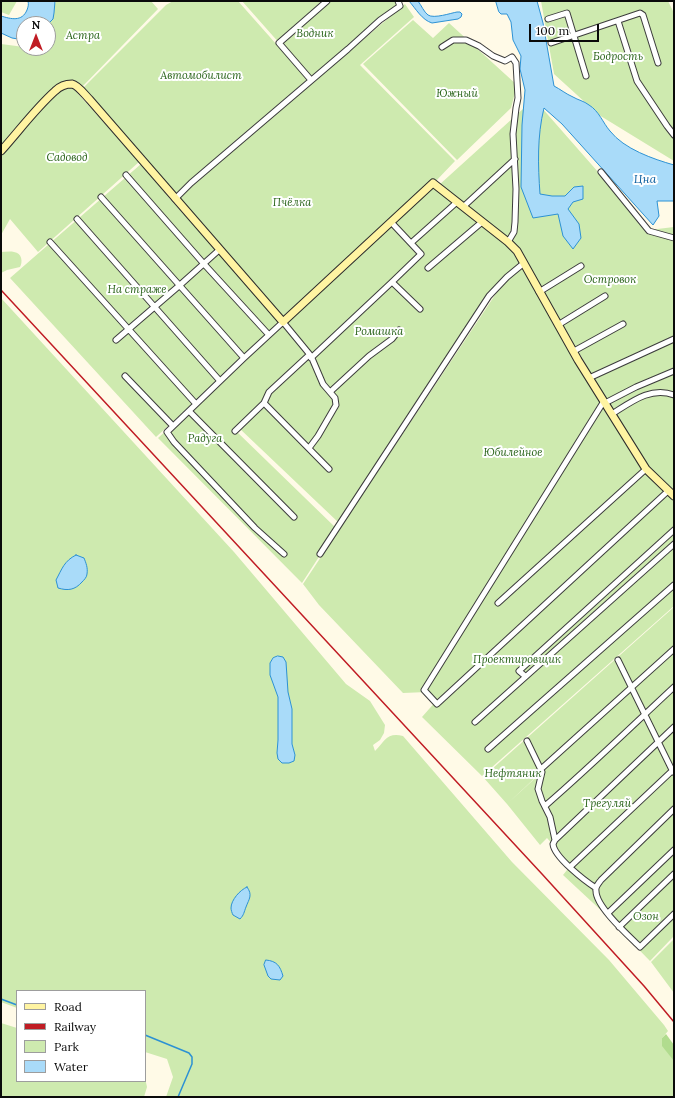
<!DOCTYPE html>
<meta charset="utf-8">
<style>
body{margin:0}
#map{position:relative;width:675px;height:1098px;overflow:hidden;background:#fffae7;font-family:Lora,serif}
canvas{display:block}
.frame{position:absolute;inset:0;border:2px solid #0a0a0a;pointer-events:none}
.legend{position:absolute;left:16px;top:990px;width:130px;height:92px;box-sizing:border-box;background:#fff;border:1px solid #9d9d9d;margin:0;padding:5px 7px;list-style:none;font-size:12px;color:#0a0a0a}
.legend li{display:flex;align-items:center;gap:8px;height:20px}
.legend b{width:20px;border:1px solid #9d9d9d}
.north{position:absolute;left:16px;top:16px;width:40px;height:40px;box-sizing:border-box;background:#fff;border:1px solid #9d9d9d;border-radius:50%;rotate:0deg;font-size:11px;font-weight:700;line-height:16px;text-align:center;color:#0a0a0a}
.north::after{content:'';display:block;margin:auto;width:14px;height:18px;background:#c01c24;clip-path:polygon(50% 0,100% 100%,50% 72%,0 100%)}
.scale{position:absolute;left:529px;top:24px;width:70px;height:18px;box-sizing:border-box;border:2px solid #0a0a0a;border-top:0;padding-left:5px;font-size:12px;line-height:14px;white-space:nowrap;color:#0a0a0a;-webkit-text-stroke:3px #fff;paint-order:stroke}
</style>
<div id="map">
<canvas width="675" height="1098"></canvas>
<div class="frame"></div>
<ul class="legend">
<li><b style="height:5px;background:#fff4a2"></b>Road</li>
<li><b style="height:5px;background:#c01c24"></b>Railway</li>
<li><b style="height:11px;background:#ceeaaf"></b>Park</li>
<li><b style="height:11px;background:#a9dbf9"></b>Water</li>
</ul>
<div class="north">N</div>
<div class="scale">100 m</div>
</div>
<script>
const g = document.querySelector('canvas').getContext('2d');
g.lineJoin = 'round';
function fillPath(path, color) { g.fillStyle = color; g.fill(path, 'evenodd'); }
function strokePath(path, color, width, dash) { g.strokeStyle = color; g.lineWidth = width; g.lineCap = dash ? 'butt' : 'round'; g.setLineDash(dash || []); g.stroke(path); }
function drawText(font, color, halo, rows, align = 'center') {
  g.font = font + ' Lora,serif'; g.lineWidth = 4; g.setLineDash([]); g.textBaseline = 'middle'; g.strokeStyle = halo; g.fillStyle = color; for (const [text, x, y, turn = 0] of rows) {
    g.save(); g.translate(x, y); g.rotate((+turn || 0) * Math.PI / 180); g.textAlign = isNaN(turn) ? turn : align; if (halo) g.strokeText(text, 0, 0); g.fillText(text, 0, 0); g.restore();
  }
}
const green = new Path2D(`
 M 1,1 L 17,1 L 9,15 L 1,12 Z
 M 56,1 L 151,1 L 158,9 L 82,87 L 71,81 L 53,87 L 1,146 L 1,44 L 24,47 L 24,48 L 48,48 L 48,24 L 47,24 Z
 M 173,1 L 238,1 L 308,80 L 175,198 L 81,90 L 166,5 Z
 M 242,1 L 397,1 L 401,5 L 311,79 Z
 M 541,1 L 668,1 L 674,13 L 674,161 L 599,115 L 554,74 Z
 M 405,4 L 414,17 L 360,65 L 455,161 L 435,182 L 282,317 L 176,199 Z
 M 413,20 L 433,38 L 449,23 L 517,85 L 511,108 L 457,160 L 363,64 Z
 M 72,87 L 139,162 L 38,252 L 10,219 L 1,235 L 1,154 L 56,93 L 61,90 Z
 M 534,99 L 649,230 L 674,227 L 674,494 L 646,464 L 612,410 L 517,245 L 439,185 Z
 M 141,164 L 170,199 L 281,323 L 156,437 L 10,278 Z
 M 432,185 L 508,245 L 521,265 L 495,290 L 339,523 L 239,428 L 309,354 L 288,332 L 306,354 L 235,430 L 337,529 L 302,583 L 158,438 L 282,325 Z
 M 1,252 C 5,252 10,251 14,252 C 22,253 23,262 20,267 L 7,270 L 1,273 Z
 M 524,267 L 645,471 L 674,498 L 674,606 L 482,776 L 422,717 L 437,700 L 427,692 L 403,693 L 319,605 L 303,584 L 497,292 L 512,276 Z
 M 1,298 L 234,552 L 346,684 L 370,701 L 385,725 L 384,733 L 380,740 L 373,745 L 375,751 C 385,741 387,732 403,736 L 512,862 L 609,960 L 664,1025 L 668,1031 L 662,1038 L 674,1061 L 674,1097 L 166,1097 L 173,1077 L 167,1059 L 145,1052 L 145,991 L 17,991 L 17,1008 L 1,1002 ZM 278,656 L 292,709 L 292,744 L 295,755 L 277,753 L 278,740 L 278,697 L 270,669 L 270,663 L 273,658 Z
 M 674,607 L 674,648 L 507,804 L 483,777 Z
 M 674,651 L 674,848 L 606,915 L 563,875 L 571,865 L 547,838 L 540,845 L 507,804 Z
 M 674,850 L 674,936 L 650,961 L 606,916 Z
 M 674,939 L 674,993 L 651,962 Z
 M 1,1023 L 17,1028 L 17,1081 L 145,1081 L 145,1078 L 147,1087 L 144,1097 L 1,1097 Z`);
const forest = new Path2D(`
 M 666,1034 L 674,1045 L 674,1061 L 662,1046 L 662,1038 Z`);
const water = new Path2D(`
 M 28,1 L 55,1 L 54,13 L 53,19 L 48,24 L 24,24 L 24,40 L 12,38 L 1,33 L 1,16 C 11,19 22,22 27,10 C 28,7 29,5 28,1 Z
 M 409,1 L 418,1 C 421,5 424,12 428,15 C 434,19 451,13 457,12 L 460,12 L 462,14 L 461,17 L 458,19 L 432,23 C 422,20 416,9 409,1 Z
 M 496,1 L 537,1 L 543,23 L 554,86 C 560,89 566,94 573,97 C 578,100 584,101 589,105 C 599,111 603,123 610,131 C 624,149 653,159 674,165 L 674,201 L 657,201 L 659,216 L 653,225 L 562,124 L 544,108 C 537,136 538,166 540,194 L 552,196 L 565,196 L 574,187 L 583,186 L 583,199 L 573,202 L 568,209 L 579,224 L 581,238 L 573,249 L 563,236 L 558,214 L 533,218 L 521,187 L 522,125 L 525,90 L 520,69 L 521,56 L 513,40 L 511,22 L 507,14 L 501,14 L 499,12 Z
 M 76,555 L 84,558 C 86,563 88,568 87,574 C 87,577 84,580 82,582 C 75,590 68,591 58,588 L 56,580 C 62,569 64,561 76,555 Z
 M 278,656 L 283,657 L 286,662 L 288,692 L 292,709 L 292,744 L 295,755 L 294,761 L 289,763 L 282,763 L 278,759 L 277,753 L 278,740 L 278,697 L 270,675 L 270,663 L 273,658 Z
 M 247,887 C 253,895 249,899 246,907 C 244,912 244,915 240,919 L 233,915 C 232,913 231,910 231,908 C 231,900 240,890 247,887 Z
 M 266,960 C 277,961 280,966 283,976 L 280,980 L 271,979 L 268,976 L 264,965 Z`);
const stream = new Path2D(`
 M 1,999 L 17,1005
 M 145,1035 L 189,1053 L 192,1057 L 192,1064 L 178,1097`);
const street = new Path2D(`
 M 548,19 L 567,13 L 586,76
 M 618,21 L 637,81 L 667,126 L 674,135
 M 551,43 L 640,13 L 643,15 L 658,63
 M 442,47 L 453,40 L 466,40 L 479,46 L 493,56 L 505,61 L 512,57 L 516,63 L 518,98 L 516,108 L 513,134 L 516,189 L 515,222 L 514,232 L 508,242
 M 311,80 L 279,43 L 327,1
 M 601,172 L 649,231 L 674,238
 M 126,175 L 204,264 L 269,335
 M 101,197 L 244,358
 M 175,199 L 191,183 L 348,49 L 380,20 L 400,6 L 398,1
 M 463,207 L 515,159
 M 77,219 L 220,381
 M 50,242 L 196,404
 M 411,243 L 457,202
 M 428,268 L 482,222
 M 392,282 L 420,309
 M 539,292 L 581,266
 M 558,325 L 605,296
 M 116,340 L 180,285 L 219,250
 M 574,351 L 623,324
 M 311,358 L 392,282 L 421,254 L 391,222
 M 125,376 L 173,426
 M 589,378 L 674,339
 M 330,392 L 369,356 L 392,339 L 399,330
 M 604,401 L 424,690 L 437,704 L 668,491
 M 264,403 L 269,392 L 309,355
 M 605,403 L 636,387 L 674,371
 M 189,411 L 294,517
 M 612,414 C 631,402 651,386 674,395
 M 235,431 L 264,403 L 329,469
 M 284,554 L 255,528 L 174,442 L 167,432 L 244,358 L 283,322 L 311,356 L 323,384 L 335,398 L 336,405 L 318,436 L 309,448
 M 320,554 L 489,296 L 507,277 L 524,263
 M 498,603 L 646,469
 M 618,660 L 673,772
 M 525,676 L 519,671 L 674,530
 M 475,722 L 674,544
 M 527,741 L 542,772 L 538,789 L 542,801 L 550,817 L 555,840 L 674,727
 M 488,749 L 674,585
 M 541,769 L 674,649
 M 545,806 C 589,768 631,727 674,687
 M 674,809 L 601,880 C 598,884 595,887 596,891 C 596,907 629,936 640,947 L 674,914
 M 555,840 L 553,844 C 554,857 585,881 596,888
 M 570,867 L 674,769
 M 608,913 L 674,850
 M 619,927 L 674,874`);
const secondary = new Path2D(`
 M 1,151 C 19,131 35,109 55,91 C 59,87 66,84 72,84 C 78,85 85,95 90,100 L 283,322 L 433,183 L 508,242 L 517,251 L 578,360 L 646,469 L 674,496`);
const rail = new Path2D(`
 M 1,290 L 542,874 L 644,986 L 674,1022`);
const parkNames = [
 ["Водник",315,34],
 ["Астра",83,36],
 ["Бодрость",618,57],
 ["Автомобилист",201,76],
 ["Южный",457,94],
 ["Садовод",67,158],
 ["Пчёлка",292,203],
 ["Островок",610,280],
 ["На страже",137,290],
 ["Ромашка",379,332],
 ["Радуга",205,439],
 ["Юбилейное",513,453],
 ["Проектировщик",517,660],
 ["Нефтяник",513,774],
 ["Трегуляй",607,804],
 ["Озон",646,917]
];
const waterNames = [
 ["Цна",645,180]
];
fillPath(green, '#ceeaaf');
fillPath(forest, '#b1dc8e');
fillPath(water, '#a9dbf9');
strokePath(water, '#2c91d4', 1);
strokePath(stream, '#2c91d4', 1.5);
strokePath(street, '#3d3d3d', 7);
strokePath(secondary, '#2c2c2c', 9);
strokePath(street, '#fff', 5);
strokePath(secondary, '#fff4a2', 7);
strokePath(rail, '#c01c24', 1.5);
drawText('italic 11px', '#286318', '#fff', parkNames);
drawText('italic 12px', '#0f61a0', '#fff', waterNames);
</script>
